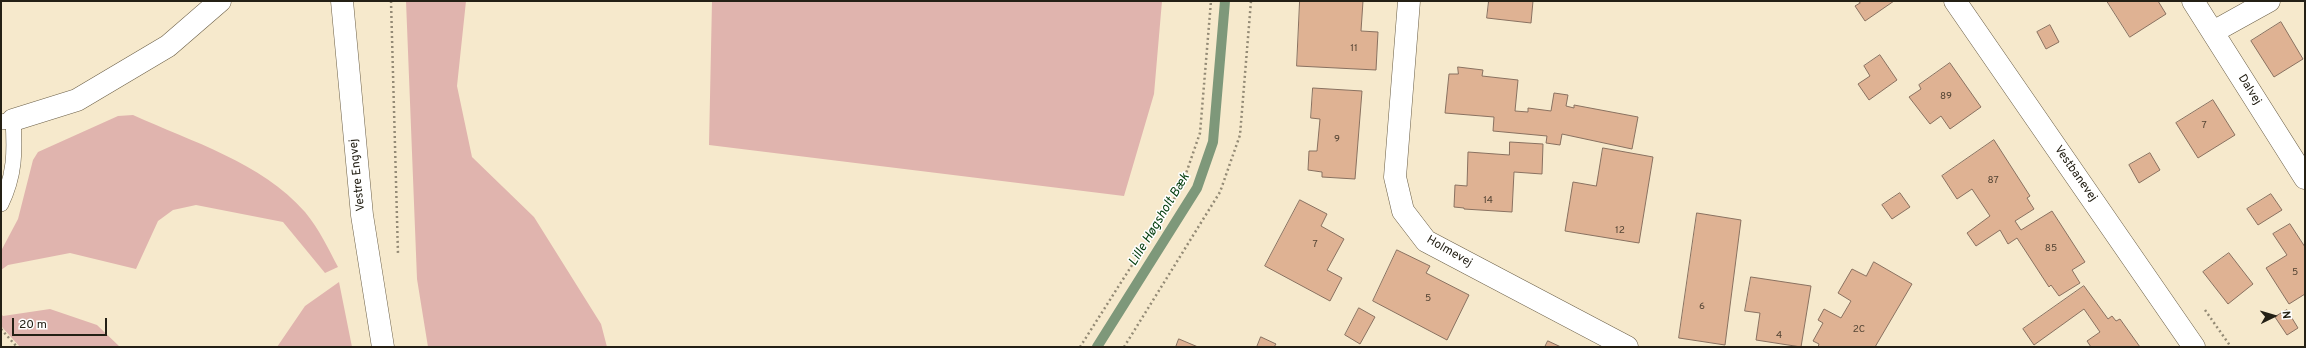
<!DOCTYPE html>
<meta charset="utf-8">
<style>
body{margin:0}
#map{position:relative;width:2306px;height:348px;overflow:hidden;background:#f6e9cc;font-family:Overpass,sans-serif}
canvas{display:block}
.frame{position:absolute;inset:0;border:2px solid #242015;pointer-events:none}
.north{position:absolute;left:2254px;top:296px;width:40px;height:40px;-webkit-text-stroke:3px #fff;paint-order:stroke;rotate:85deg;font-size:11px;font-weight:700;line-height:16px;text-align:center;color:#242015}
.north::after{content:'';display:block;margin:auto;width:14px;height:18px;background:#242015;clip-path:polygon(50% 0,100% 100%,50% 72%,0 100%)}
.scale{position:absolute;left:12px;top:318px;width:95px;height:18px;box-sizing:border-box;border:2px solid #242015;border-top:0;padding-left:5px;font-size:12px;line-height:14px;white-space:nowrap;color:#242015;-webkit-text-stroke:3px #fff;paint-order:stroke}
</style>
<div id="map">
<canvas width="2306" height="348"></canvas>
<div class="frame"></div>
<div class="north">N</div>
<div class="scale">20 m</div>
</div>
<script>
const g = document.querySelector('canvas').getContext('2d');
g.lineJoin = 'round';
function fillPath(path, color) { g.fillStyle = color; g.fill(path, 'evenodd'); }
function strokePath(path, color, width, dash) { g.strokeStyle = color; g.lineWidth = width; g.lineCap = dash ? 'butt' : 'round'; g.setLineDash(dash || []); g.stroke(path); }
function drawText(font, color, halo, rows, align = 'center') {
  g.font = font + ' Overpass,sans-serif'; g.lineWidth = 3; g.setLineDash([]); g.textBaseline = 'middle'; g.strokeStyle = halo; g.fillStyle = color; for (const [text, x, y, turn = 0] of rows) {
    g.save(); g.translate(x, y); g.rotate((+turn || 0) * Math.PI / 180); g.textAlign = isNaN(turn) ? turn : align; if (halo) g.strokeText(text, 0, 0); g.fillText(text, 0, 0); g.restore();
  }
}
const green = new Path2D(`
 M 406,1 L 466,1 L 457,86 L 472,157 L 534,217 L 601,324 L 607,347 L 428,347 L 417,279 Z
 M 712,1 L 1162,1 L 1154,94 L 1124,196 L 709,145 Z
 M 133,115 C 192,142 261,162 305,212 C 319,229 328,248 338,267 L 325,273 L 283,222 L 196,205 L 173,210 L 158,221 L 136,269 L 70,253 L 8,265 L 1,270 L 1,251 L 18,219 L 33,160 L 38,152 L 118,116 Z
 M 339,282 L 352,347 L 277,347 L 305,306 Z
 M 50,309 L 97,325 L 120,347 L 20,347 L 1,326 L 1,314 L 3,316 Z`);
const stream = new Path2D(`
 M 1097,347 L 1197,188 L 1213,142 L 1225,1`);
const building = new Path2D(`
 M 1300,1 L 1363,1 L 1361,31 L 1378,32 L 1376,70 L 1297,66 Z
 M 1489,1 L 1533,1 L 1531,23 L 1487,18 Z
 M 1858,1 L 1894,1 L 1865,21 L 1855,6 L 1860,3 Z
 M 2107,1 L 2158,1 L 2166,14 L 2130,37 Z
 M 2281,22 L 2303,59 L 2274,77 L 2251,41 Z
 M 2050,25 L 2059,42 L 2046,49 L 2037,32 Z
 M 1880,55 L 1897,80 L 1869,100 L 1858,84 L 1870,76 L 1864,66 Z
 M 1950,63 L 1981,107 L 1950,129 L 1941,116 L 1930,124 L 1909,97 L 1921,89 L 1919,85 Z
 M 1458,67 L 1483,70 L 1482,76 L 1518,80 L 1515,111 L 1528,112 L 1528,108 L 1551,111 L 1554,93 L 1568,95 L 1566,106 L 1574,108 L 1574,105 L 1638,117 L 1632,149 L 1562,134 L 1560,145 L 1546,143 L 1547,136 L 1493,131 L 1494,117 L 1445,113 L 1449,74 L 1458,74 Z
 M 1313,88 L 1362,91 L 1355,179 L 1322,177 L 1322,172 L 1308,170 L 1309,151 L 1317,151 L 1320,119 L 1311,118 Z
 M 2213,100 L 2235,135 L 2198,158 L 2176,123 Z
 M 1994,140 L 2030,196 L 2027,198 L 2034,209 L 2015,221 L 2021,230 L 2052,211 L 2085,262 L 2072,270 L 2080,283 L 2059,296 L 2051,285 L 2049,287 L 2017,238 L 2008,244 L 2000,230 L 1976,246 L 1967,233 L 1990,216 L 1972,189 L 1957,199 L 1942,176 Z
 M 1510,142 L 1543,144 L 1542,174 L 1514,172 L 1512,212 L 1464,209 L 1464,208 L 1454,207 L 1455,185 L 1467,186 L 1468,152 L 1509,155 Z
 M 1603,148 L 1653,157 L 1639,243 L 1565,231 L 1573,182 L 1596,186 Z
 M 2150,153 L 2160,170 L 2139,183 L 2129,165 Z
 M 1900,193 L 1910,207 L 1892,219 L 1882,205 Z
 M 2271,194 L 2282,210 L 2258,225 L 2247,209 Z
 M 1300,200 L 1327,214 L 1321,226 L 1344,239 L 1327,270 L 1342,278 L 1330,301 L 1265,266 Z
 M 1697,213 L 1741,220 L 1725,345 L 1679,338 Z
 M 2290,224 L 2305,247 L 2305,294 L 2289,304 L 2266,268 L 2287,255 L 2273,234 Z
 M 1397,250 L 1430,266 L 1426,273 L 1469,295 L 1447,340 L 1373,301 Z
 M 2229,253 L 2253,284 L 2228,304 L 2203,272 Z
 M 1874,262 L 1912,284 L 1875,347 L 1818,347 L 1819,344 L 1813,341 L 1823,323 L 1818,320 L 1824,309 L 1841,318 L 1851,301 L 1838,293 L 1852,269 L 1866,276 Z
 M 1751,277 L 1811,286 L 1801,347 L 1756,340 L 1760,313 L 1745,311 Z
 M 2084,286 L 2108,319 L 2112,316 L 2116,321 L 2120,319 L 2140,347 L 2091,347 L 2087,341 L 2100,332 L 2084,309 L 2034,345 L 2023,329 Z
 M 1359,308 L 1375,317 L 1360,344 L 1345,335 Z
 M 2287,310 L 2298,328 L 2287,335 L 2275,317 Z
 M 1261,337 L 1276,344 L 1274,347 L 1257,347 Z
 M 1179,339 L 1198,347 L 1176,347 Z
 M 1548,341 L 1561,347 L 1545,347 Z`);
const path = new Path2D(`
 M 391,1 L 398,254
 M 2205,310 L 2231,347
 M 1,329 L 17,347
 M 1080,347 L 1181,188 L 1200,133 L 1211,1
 M 1124,347 L 1220,192 L 1240,135 L 1251,1`);
const lane = new Path2D(`
 M 1,122 L 13,120 C 15,152 15,175 1,204`);
const street = new Path2D(`
 M 1409,1 L 1395,177 L 1403,211 L 1426,241 L 1627,347
 M 1955,1 L 2194,347
 M 2193,1 L 2305,178
 M 2213,32 L 2269,1
 M 13,120 L 77,100 L 168,46 L 220,1`);
const secondary = new Path2D(`
 M 342,1 L 362,215 L 383,347`);
const numberNames = [
 ["11",1354,49],
 ["89",1946,97],
 ["7",2204,126],
 ["9",1337,140],
 ["87",1993,181],
 ["14",1488,201],
 ["12",1620,231],
 ["7",1315,245],
 ["85",2051,249],
 ["5",2295,273],
 ["5",1428,299],
 ["6",1702,307],
 ["2C",1859,330],
 ["4",1779,336]
];
const streetNames = [
 ["Dalvej",2249,90,58],
 ["Vestbanevej",2075,174,55],
 ["Vestre Engvej",358,175,-96],
 ["Holmevej",1449,252,30]
];
const waterNames = [
 ["Lille Høgsholt Bæk",1160,220,-59]
];
fillPath(green, '#e0b4ae');
strokePath(stream, '#7e987a', 10);
fillPath(building, '#dfb293');
strokePath(building, '#897160', 1);
strokePath(lane, '#6b5f47', 16);
strokePath(street, '#6b5f47', 23);
strokePath(secondary, '#6b5f47', 23);
strokePath(path, '#938a75', 2.5, [2, 3]);
strokePath(lane, '#fff', 15);
strokePath(street, '#fff', 22);
strokePath(secondary, '#fff', 22);
drawText('10px', '#534434', null, numberNames);
drawText('12px', '#242015', '#fff', streetNames);
drawText('italic 13px', '#003b0a', '#fff', waterNames);
</script>
